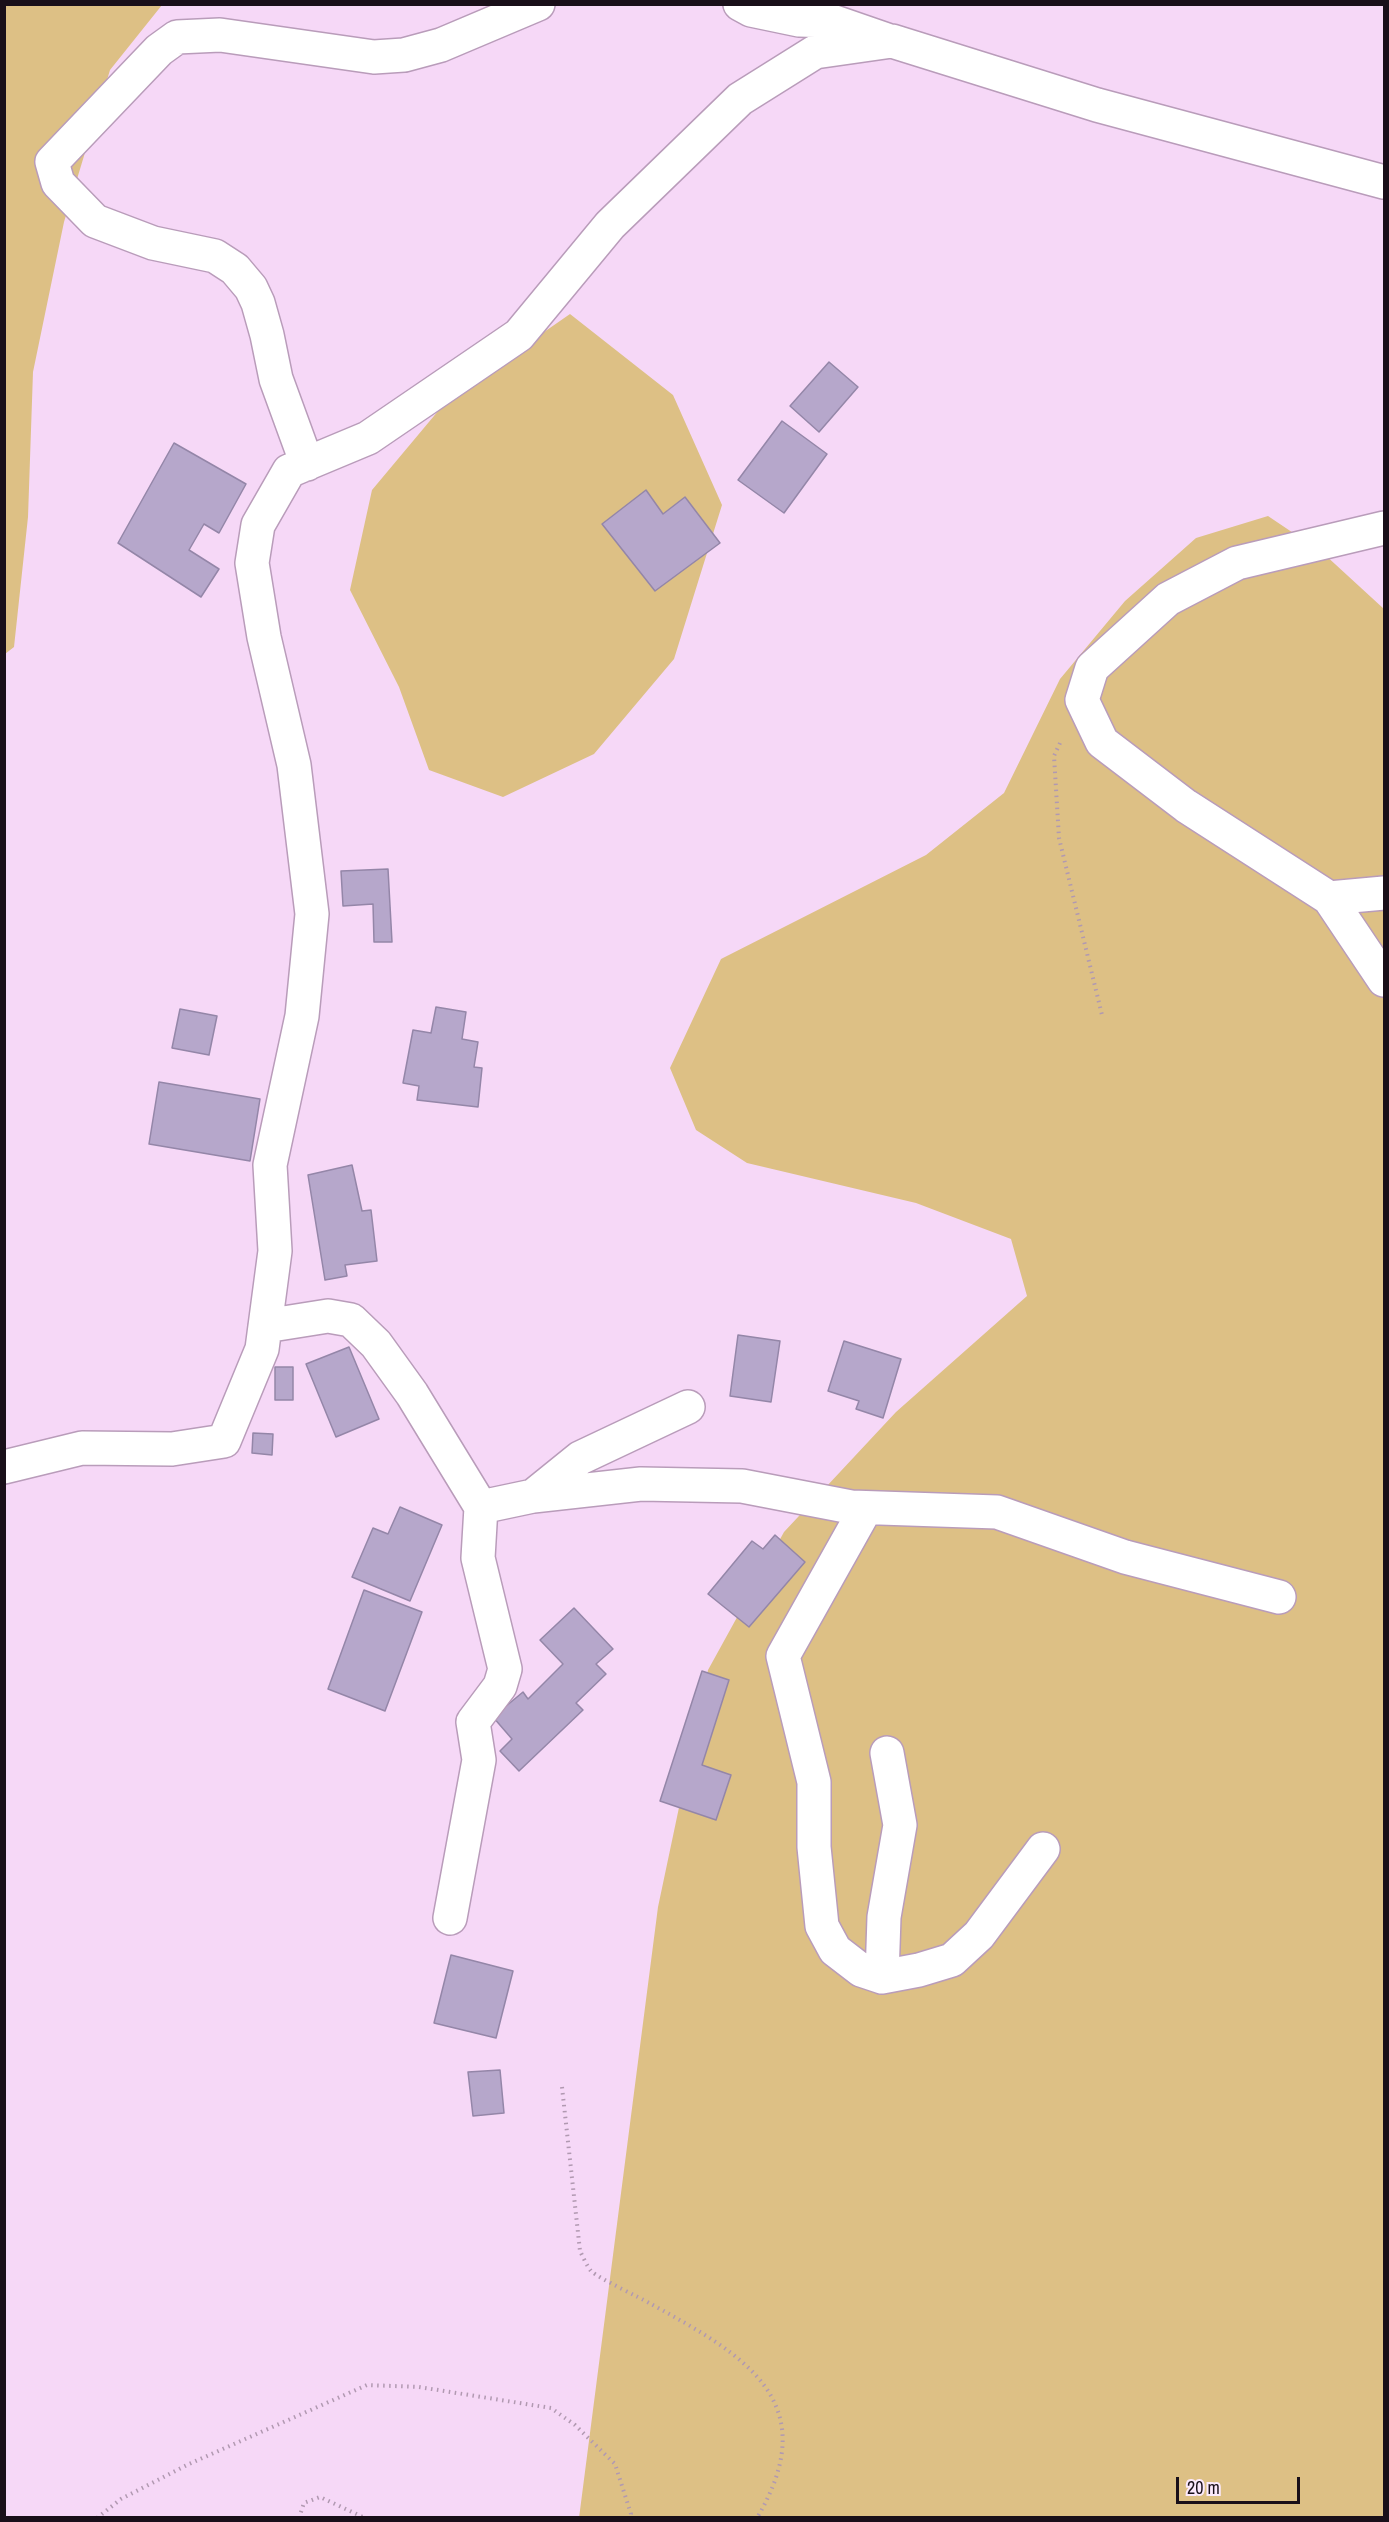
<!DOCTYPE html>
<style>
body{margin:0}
#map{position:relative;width:1389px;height:2522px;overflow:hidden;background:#f6d8f7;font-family:"Archivo Narrow",sans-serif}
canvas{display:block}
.frame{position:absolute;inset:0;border:6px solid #190f19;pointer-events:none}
.scale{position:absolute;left:1176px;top:2477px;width:124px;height:27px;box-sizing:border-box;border:3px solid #190f19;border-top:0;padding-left:8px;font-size:18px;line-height:21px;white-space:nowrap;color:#190f19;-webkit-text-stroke:4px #fceafd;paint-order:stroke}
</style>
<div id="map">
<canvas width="1389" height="2522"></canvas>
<div class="frame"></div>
<div class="scale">20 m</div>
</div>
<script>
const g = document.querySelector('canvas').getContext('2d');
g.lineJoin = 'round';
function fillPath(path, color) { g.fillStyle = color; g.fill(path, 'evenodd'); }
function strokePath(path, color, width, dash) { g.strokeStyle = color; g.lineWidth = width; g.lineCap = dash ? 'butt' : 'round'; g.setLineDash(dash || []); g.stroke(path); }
const green = new Path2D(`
 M 5,5 L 162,5 L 110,70 L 64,222 L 33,372 L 28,517 L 14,647 L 5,654 Z
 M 570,314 L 673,395 L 722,505 L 674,659 L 594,754 L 503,797 L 429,770 L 399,687 L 350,590 L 372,490 L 449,398 Z
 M 1268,516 L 1323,553 L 1384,609 L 1384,2517 L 579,2518 L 658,1907 L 708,1670 L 784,1532 L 896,1412 L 1027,1296 L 1011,1239 L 916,1203 L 747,1163 L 696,1130 L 670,1068 L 721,959 L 926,855 L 1004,793 L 1060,679 L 1125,601 L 1196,538 Z`);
const building = new Path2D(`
 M 829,362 L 858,387 L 819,432 L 790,406 Z
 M 782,421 L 827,454 L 784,513 L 738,480 Z
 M 174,443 L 246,484 L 219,533 L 204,524 L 189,550 L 219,569 L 201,597 L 118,543 Z
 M 646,490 L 663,514 L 685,497 L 720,543 L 655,591 L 602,524 Z
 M 388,869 L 392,942 L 374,942 L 373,904 L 343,906 L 341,871 Z
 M 436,1007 L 466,1012 L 462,1039 L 478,1042 L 474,1067 L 482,1068 L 478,1107 L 417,1100 L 419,1086 L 403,1083 L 413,1030 L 431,1033 Z
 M 180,1009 L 217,1016 L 209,1055 L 172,1048 Z
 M 159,1082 L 260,1099 L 250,1161 L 149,1144 Z
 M 352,1165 L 362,1211 L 371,1210 L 377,1261 L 345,1265 L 347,1276 L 325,1280 L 308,1175 Z
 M 738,1335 L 780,1341 L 771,1402 L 730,1396 Z
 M 844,1341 L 901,1359 L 883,1418 L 856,1409 L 859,1401 L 828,1391 Z
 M 349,1347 L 379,1419 L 336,1437 L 306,1364 Z
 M 275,1367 L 293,1367 L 293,1400 L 275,1400 Z
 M 253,1433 L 273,1434 L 272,1455 L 252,1453 Z
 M 400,1507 L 442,1525 L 410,1601 L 352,1577 L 373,1528 L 388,1534 Z
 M 775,1535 L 805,1562 L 749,1627 L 708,1594 L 752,1541 L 763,1549 Z
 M 364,1590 L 422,1612 L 385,1711 L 328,1689 Z
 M 574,1608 L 613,1649 L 596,1664 L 606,1674 L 576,1703 L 583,1710 L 519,1771 L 500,1751 L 512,1739 L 493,1717 L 523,1692 L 528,1699 L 563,1664 L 540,1640 Z
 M 702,1671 L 729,1680 L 702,1765 L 731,1775 L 716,1820 L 660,1801 Z
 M 451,1955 L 513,1971 L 496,2038 L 434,2023 Z
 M 500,2070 L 504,2113 L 473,2116 L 468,2072 Z`);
const path = new Path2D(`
 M 1060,743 L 1054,756 L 1059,838 L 1102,1015
 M 562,2087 L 580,2251 C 583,2257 587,2266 591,2271 C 600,2279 639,2297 651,2304 C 744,2355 826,2401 757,2518
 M 97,2518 L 121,2499 L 189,2464 L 367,2385 L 419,2387 L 551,2408 L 575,2425 L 615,2464 L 631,2514 L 630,2518
 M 299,2518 L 304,2503 L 320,2497 L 365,2518`);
const street = new Path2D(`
 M 740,4 L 751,10 L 799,20 L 832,21 L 887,40
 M 307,464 L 276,379 L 267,335 L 258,303 L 251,288 L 235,269 L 215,256 L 153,243 L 95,221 L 58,183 L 52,162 L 159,50 L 177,37 L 220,35 L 374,57 L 404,55 L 441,45 L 538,4
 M 1384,528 L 1237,563 L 1168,599 L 1092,668 L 1082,700 L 1102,742 L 1186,806 L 1329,898 L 1384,980
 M 1329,898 L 1384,893
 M 265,1326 L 328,1316 L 351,1320 L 376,1344 L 412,1394 L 481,1507 L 478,1558 L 505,1669 L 500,1686 L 473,1722 L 479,1760 L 450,1918
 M 4,1467 L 82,1448 L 172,1449 L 224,1441 L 262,1349 L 275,1251 L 270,1165 L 302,1016 L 312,914 L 294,765 L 264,637 L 252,563 L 258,525 L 289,471 L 368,438 L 519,335 L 610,225 L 740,99 L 815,52 L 892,41 L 1097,105 L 1384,182
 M 533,1496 L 580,1458 L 688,1407
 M 481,1507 L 533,1496 L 641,1484 L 742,1486 L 851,1507 L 997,1512 L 1125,1557 L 1279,1597
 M 866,1508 L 783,1656 L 814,1782 L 814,1847 L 822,1926 L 835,1950 L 861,1970 L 882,1977 L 919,1970 L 952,1960 L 979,1935 L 1043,1849
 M 882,1977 L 884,1917 L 900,1825 L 887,1753`);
fillPath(green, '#ddc085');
fillPath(building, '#b6a7cb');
strokePath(building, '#9486a8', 1.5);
strokePath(street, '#b99cba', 36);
strokePath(path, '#b199b1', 4, [1.5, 4.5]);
strokePath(street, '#fff', 33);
</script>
